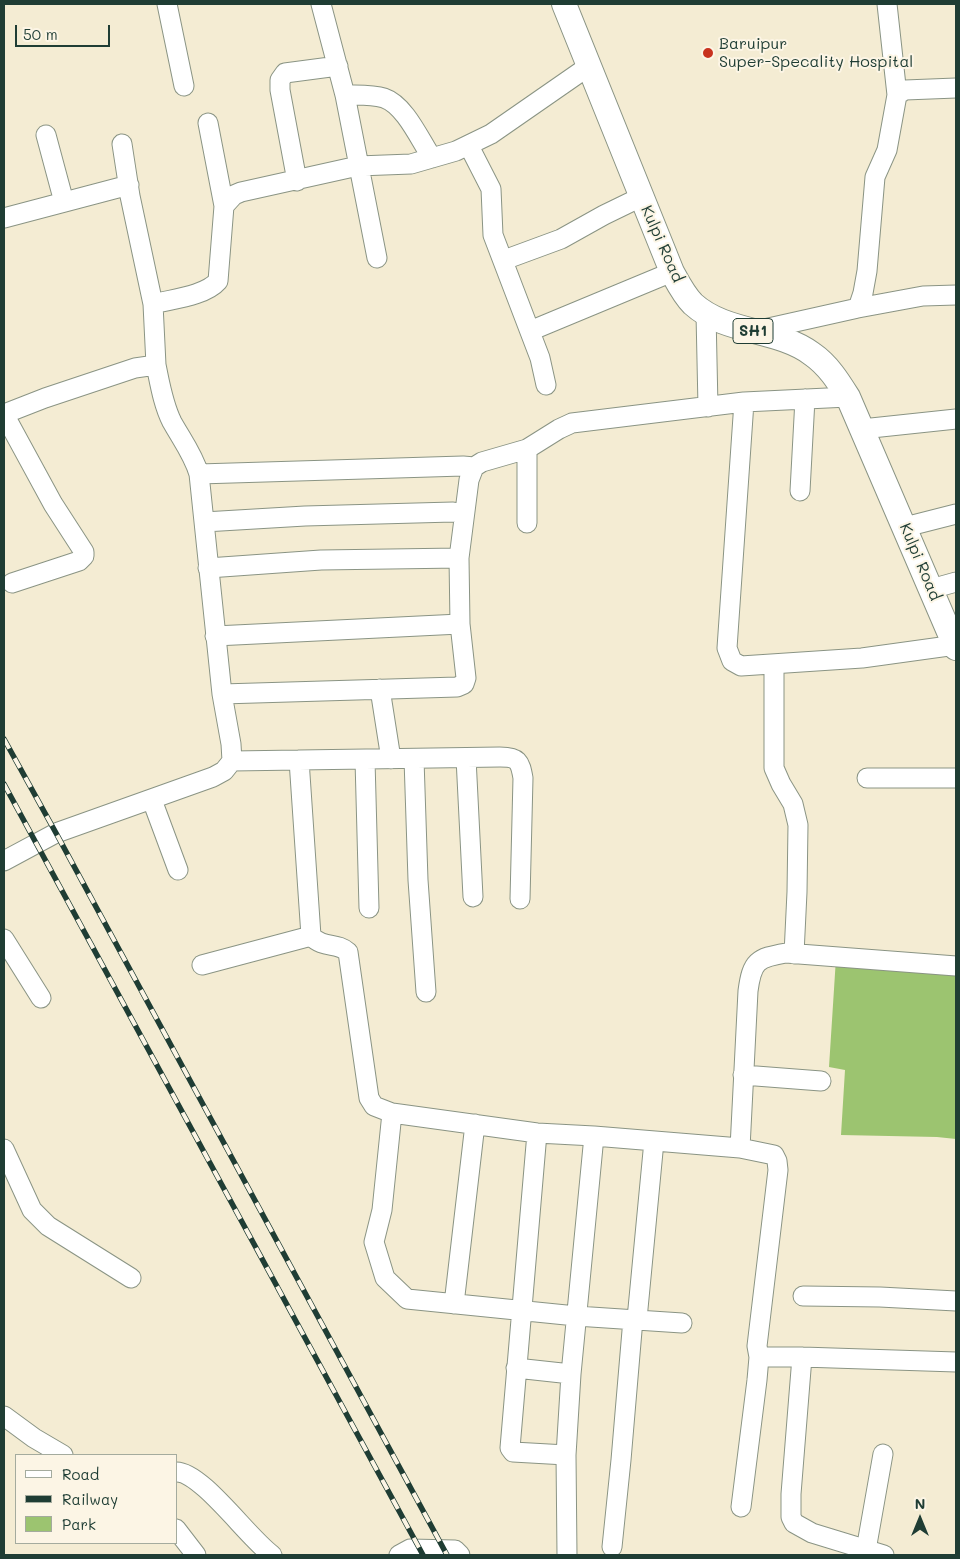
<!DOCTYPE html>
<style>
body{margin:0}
#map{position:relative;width:960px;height:1559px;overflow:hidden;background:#f4ecd3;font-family:Mali,sans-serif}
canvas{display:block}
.frame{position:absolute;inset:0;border:5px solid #1f3d34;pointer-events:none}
.legend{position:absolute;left:15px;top:1454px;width:162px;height:90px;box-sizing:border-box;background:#fcf5e5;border:1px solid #a4ab9e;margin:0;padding:6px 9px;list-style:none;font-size:15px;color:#1f3d34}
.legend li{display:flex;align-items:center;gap:10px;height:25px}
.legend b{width:25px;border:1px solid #a4ab9e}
.north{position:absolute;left:895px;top:1494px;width:50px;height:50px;-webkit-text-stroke:4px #fcf5e5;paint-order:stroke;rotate:0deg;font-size:14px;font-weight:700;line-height:20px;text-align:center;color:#1f3d34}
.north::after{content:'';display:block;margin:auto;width:18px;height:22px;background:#1f3d34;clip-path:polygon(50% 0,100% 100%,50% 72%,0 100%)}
.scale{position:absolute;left:15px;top:25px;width:95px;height:22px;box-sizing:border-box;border:2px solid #1f3d34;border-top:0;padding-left:6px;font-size:15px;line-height:18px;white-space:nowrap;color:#1f3d34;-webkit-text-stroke:4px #fcf5e5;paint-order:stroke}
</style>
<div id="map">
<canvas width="960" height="1559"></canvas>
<div class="frame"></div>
<ul class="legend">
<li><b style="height:6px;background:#fff"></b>Road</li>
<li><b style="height:6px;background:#1f3d34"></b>Railway</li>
<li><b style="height:14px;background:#9cc470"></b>Park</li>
</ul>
<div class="north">N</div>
<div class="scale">50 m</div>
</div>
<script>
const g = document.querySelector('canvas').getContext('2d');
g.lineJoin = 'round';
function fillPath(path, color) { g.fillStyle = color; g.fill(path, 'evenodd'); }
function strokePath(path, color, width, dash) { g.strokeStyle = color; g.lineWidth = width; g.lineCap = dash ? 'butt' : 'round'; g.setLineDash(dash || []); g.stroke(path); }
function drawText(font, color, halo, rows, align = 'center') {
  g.font = font + ' Mali,sans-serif'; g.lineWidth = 4; g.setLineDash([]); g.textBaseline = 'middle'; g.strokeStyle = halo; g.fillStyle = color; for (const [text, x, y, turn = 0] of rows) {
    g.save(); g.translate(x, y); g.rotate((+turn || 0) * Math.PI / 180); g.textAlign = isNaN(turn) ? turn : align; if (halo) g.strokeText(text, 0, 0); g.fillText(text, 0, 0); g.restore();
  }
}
const green = new Path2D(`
 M 836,958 L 956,969 L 956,1139 L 937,1137 L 841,1135 L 845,1070 L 829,1067 Z`);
const minor = new Path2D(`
 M 167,4 L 184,86
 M 321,4 L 345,95 L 377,258
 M 887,4 L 897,95
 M 345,95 C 357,95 372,94 384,98 C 405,105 420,140 432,158
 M 208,123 L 224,206
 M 46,135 L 64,202
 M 122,144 L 130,196 L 153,304
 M 469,146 L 491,189 L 493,235 L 540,358 L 546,385
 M 297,181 L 280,90 L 280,80 L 285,73 L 338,66
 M 4,218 L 129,185
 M 504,260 L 561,239 L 604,215 L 641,197
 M 858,308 L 863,293 L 867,271 L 875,177 L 887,150 L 897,95 L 905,90 L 956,88
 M 706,314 L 708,407
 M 530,331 L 672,272
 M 755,331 L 858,308 L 923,296 L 956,295
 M 744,402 L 727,648 L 732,661 L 741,666 L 862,658 L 956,645
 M 4,414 L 45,398 L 135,368 L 156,365 L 153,304 C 172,299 205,296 218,281 L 224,206 L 234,195 L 241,192 L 358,166 L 411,164 L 456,151 L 491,134 L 589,66
 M 4,414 L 53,504 L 84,552 L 84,556 L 79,561 L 12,583
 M 862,429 L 956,419
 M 527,449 L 527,523
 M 199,474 L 463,466 L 474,467
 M 800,491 L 805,399
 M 204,522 L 305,516 L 453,512 L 464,514
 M 905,527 L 956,514
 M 208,568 L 321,560 L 459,558
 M 931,589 L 956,582
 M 215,636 L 460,624
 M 774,664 L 774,768 L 781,784 L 793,804 L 798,825 L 797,892 L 794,954
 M 380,689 L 391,759
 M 222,694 L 457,687 L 464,684 L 466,678 L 460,624 L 459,558 L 469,480 L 474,467 L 482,462 L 527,449 L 559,429 L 572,423 L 744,402 L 848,397
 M 466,758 L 473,897
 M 414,759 L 418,880 L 426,992
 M 299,760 L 311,936 C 324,949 337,942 348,952 L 369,1098 L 374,1106 L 392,1113 L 537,1133 L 594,1136
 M 365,760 L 369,908
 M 232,761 L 500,757 C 518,757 520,761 523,778 L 520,899
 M 867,778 L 956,778
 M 152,800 L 178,870
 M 4,861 L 56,833 L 213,777 L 224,771 L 232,761 L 231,744 L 222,694 L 199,474 C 193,454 182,440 172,422 C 163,404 160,384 156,365
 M 4,939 L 41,998
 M 202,965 L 311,936
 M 743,1075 L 821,1081
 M 392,1113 L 382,1210 L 374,1242 L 385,1278 L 407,1299 L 576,1316 L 682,1323
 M 537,1133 L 510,1448 L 513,1452 L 566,1455
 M 740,1148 L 748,991 C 752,961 757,958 786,953 L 956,966
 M 4,1149 L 32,1210 L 48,1226 L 131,1278
 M 803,1296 L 880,1297 L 956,1301
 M 454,1304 L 475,1124
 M 637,1319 L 654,1141
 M 759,1357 L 802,1357 L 956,1362
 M 802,1357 L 791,1494 L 791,1517 L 794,1523 L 812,1533 L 884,1555
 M 516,1368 L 571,1374
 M 4,1416 L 34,1438 L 63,1455
 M 176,1472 C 201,1471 249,1539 272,1555
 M 176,1529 L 196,1555
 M 612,1547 L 621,1460 L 633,1319
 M 866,1550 L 883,1454
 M 399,1555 L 410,1549 L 455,1550 L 460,1555
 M 567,1555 L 566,1455 L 571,1374 L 594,1136 L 740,1148 L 774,1155 L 777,1161 L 778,1170 L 757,1346 L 759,1357 L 757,1380 L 741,1507`);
const major = new Path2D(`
 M 564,4 L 672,272 C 678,283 684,295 693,304 C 726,334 777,328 812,354 C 828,365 838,381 848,397 L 956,648`);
const rail = new Path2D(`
 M 4,739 L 56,833 L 447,1555
 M 4,784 L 423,1555`);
const markers = [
 [708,53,6,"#c8321e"]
];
const shields = [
 [753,331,40]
];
const shieldNames = [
 ["SH1",753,331]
];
const poiNames = [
 ["Baruipur",719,44],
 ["Super-Specality Hospital",719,62]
];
const streetNames = [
 ["Kulpi Road",662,244,66],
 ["Kulpi Road",920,562,67]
];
fillPath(green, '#9cc470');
strokePath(minor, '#8a9484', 21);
strokePath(major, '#8a9484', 26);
strokePath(minor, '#fff', 19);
strokePath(major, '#fff', 24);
strokePath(rail, '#1f3d34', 5.5);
strokePath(rail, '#fcf5e5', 4, [11]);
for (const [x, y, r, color] of markers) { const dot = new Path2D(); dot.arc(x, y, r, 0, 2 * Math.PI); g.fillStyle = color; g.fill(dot); strokePath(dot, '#fcf5e5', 2); }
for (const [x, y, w] of shields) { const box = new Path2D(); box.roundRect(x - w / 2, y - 12.5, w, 25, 4); g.fillStyle = '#fcf5e5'; g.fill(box); strokePath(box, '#1f3d34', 1); }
drawText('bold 15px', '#1f3d34', null, shieldNames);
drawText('16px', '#1f3d34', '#fcf5e5', poiNames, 'left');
drawText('16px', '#1f3d34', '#fcf5e5', streetNames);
</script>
